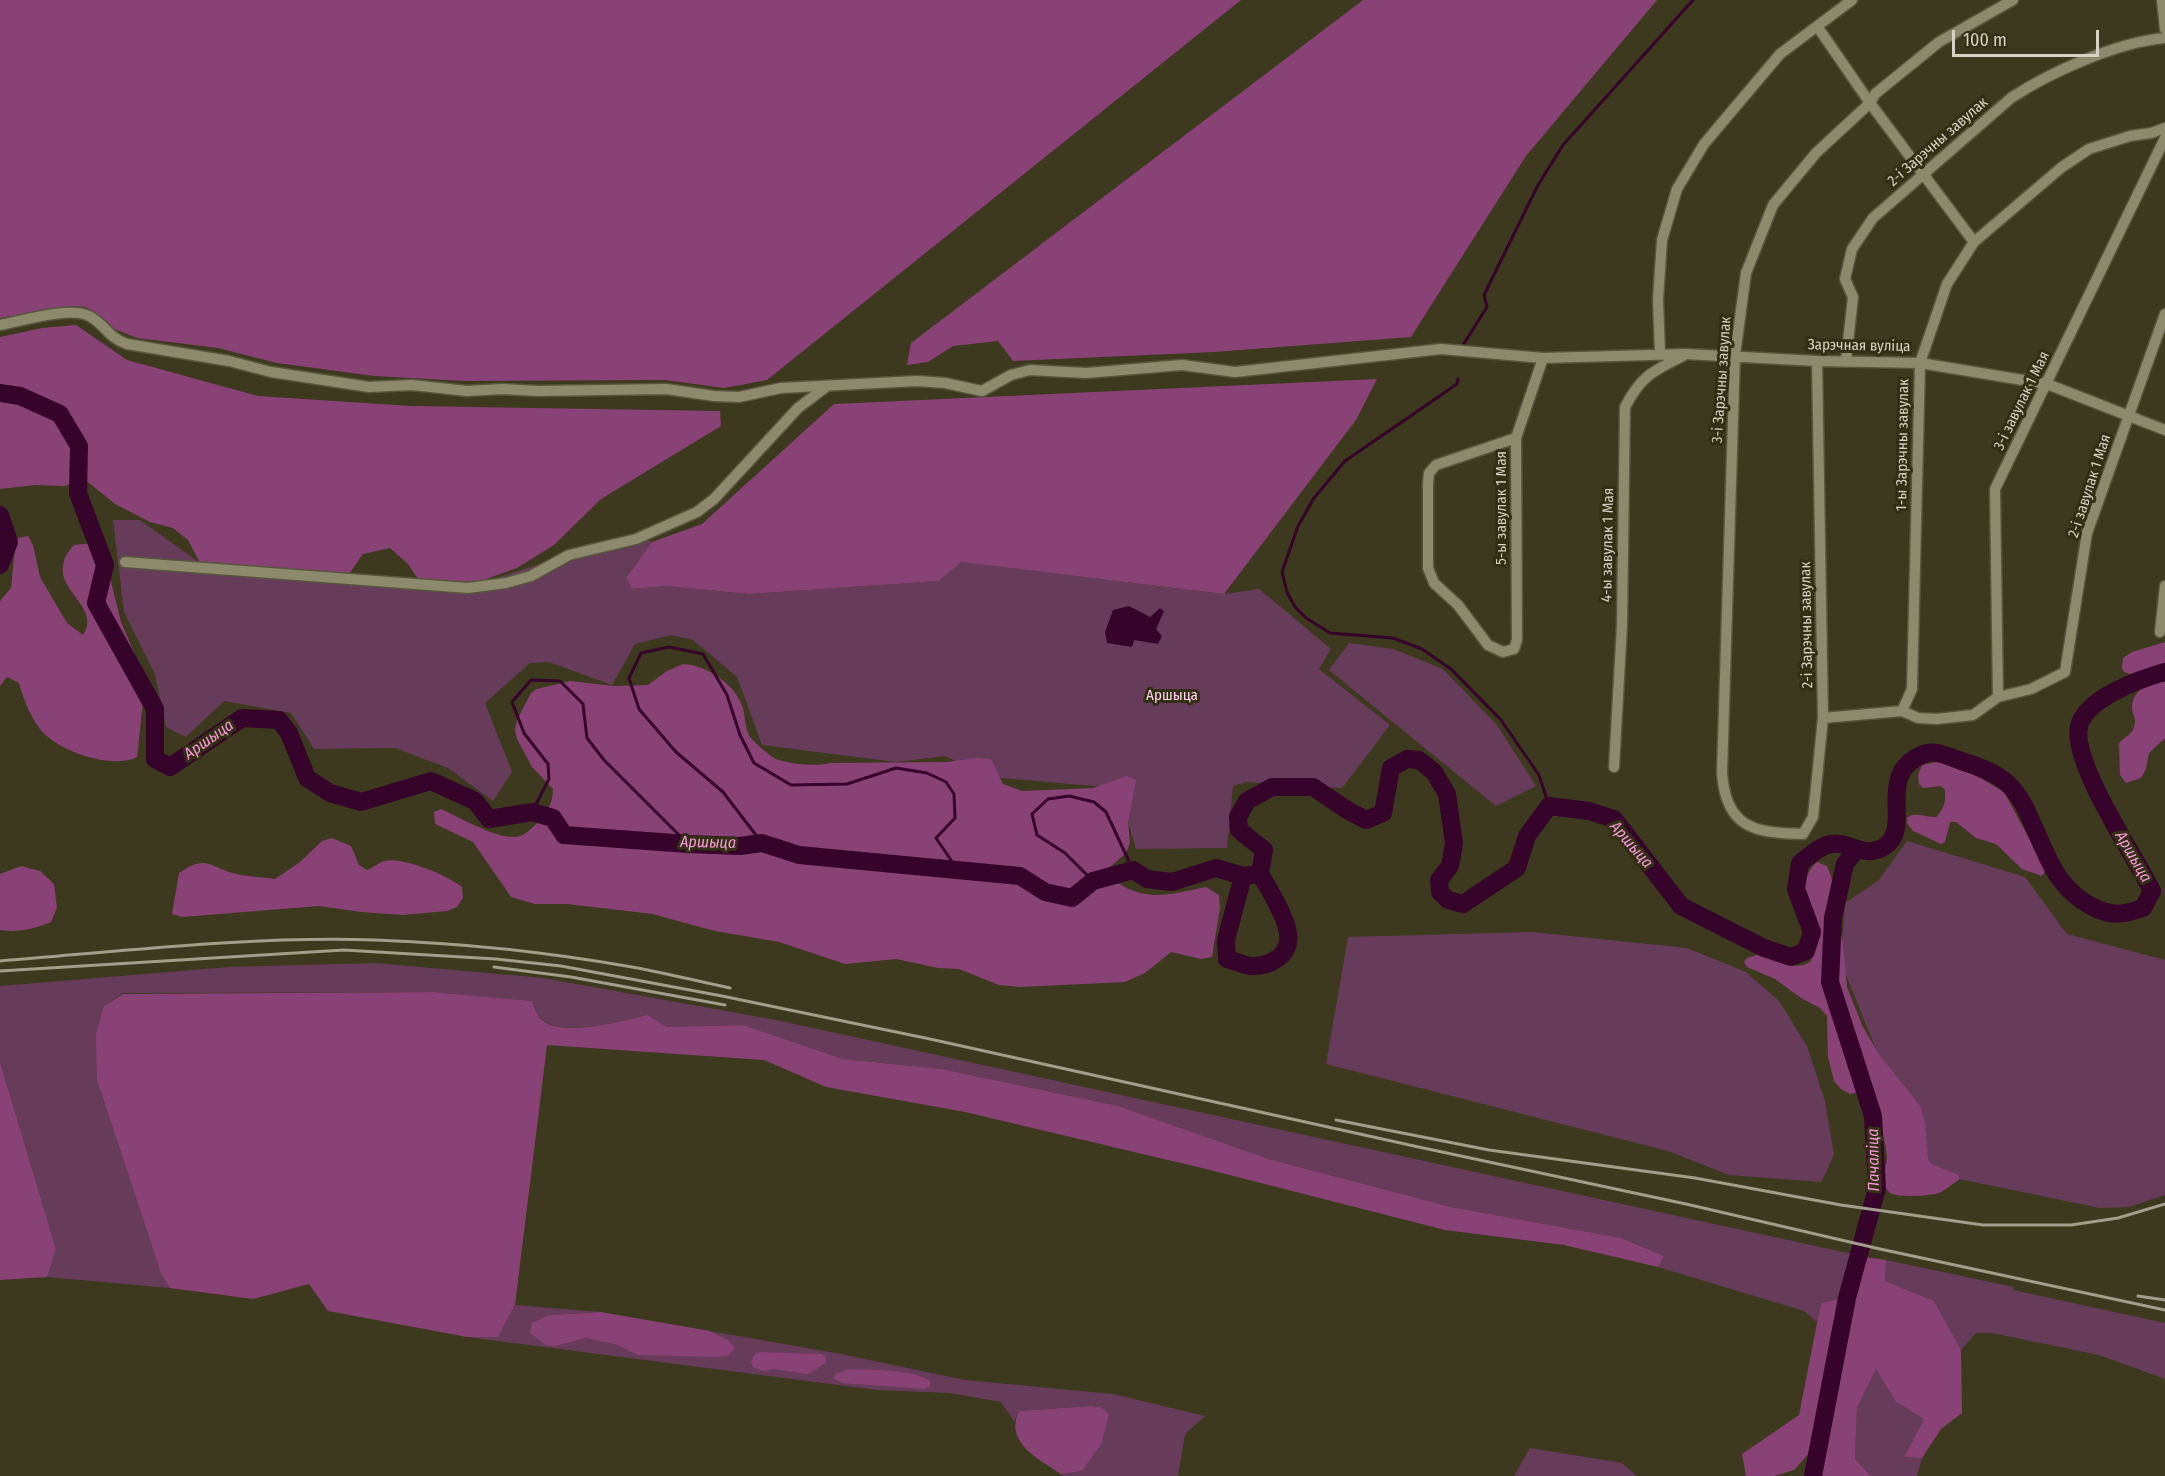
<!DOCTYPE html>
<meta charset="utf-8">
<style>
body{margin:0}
#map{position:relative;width:2165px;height:1476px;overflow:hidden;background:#3c391e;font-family:"Fira Sans Condensed",sans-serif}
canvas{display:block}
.scale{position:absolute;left:1952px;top:30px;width:147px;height:27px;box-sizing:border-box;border:3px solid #d4d2c2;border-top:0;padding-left:8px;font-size:18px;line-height:21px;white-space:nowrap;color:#d4d2c2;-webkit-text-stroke:4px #322f14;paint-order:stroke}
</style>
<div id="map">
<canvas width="2165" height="1476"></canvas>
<div class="scale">100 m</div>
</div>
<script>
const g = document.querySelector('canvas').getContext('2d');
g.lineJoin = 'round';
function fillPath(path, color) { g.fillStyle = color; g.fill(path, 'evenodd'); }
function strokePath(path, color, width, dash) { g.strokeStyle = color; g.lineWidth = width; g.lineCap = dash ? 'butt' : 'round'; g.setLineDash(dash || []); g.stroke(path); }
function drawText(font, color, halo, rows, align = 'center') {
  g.font = font + ' "Fira Sans Condensed",sans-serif'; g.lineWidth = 6; g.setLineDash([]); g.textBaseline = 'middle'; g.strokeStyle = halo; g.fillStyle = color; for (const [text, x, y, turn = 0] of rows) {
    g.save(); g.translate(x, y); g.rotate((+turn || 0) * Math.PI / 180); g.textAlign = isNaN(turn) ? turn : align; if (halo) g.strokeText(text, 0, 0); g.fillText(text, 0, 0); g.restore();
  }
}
const green = new Path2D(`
 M 113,520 L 140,520 L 200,563 L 462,589 L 636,533 L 652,542 L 626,578 L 632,589 L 666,586 L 749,594 L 937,581 L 961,562 L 1224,594 L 1259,589 L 1331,649 L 1319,669 L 1390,725 L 1342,788 L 1246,782 L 1233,786 L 1227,848 L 1136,849 L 1118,788 L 990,777 L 945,756 L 896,762 L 762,745 L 737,677 L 693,640 L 671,635 L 635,644 L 612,685 L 549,662 L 530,663 L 485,703 L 512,772 L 493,801 L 448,768 L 395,748 L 314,749 L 291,713 L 224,701 L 186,737 L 166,727 L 155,674 L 124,612 Z
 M 1349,643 L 1393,649 L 1443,669 L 1497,725 L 1536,786 L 1496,806 L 1329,670 Z
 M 1907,841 L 2025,877 L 2067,934 L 2165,960 L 2165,1195 L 2129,1207 L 2100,1208 L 1925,1172 L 1841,962 L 1845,903 L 1879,880 Z
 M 1532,932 L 1687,948 L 1746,972 L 1779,1001 L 1807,1046 L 1825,1101 L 1834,1155 L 1821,1182 L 1729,1175 L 1668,1151 L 1326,1064 L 1348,937 Z
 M 376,963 L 543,978 L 776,1020 L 1866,1257 L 1852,1296 L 1821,1303 L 1817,1322 L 1804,1311 L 1658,1267 L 1664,1256 L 1621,1238 L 1451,1207 L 1269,1159 L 1118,1106 L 942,1069 L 843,1059 L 743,1025 L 667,1027 L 648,1015 C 623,1020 561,1039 541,1018 C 537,1015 534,1006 532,1001 L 433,992 L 123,993 L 104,1006 L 97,1080 L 161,1274 L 170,1288 L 47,1277 L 56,1249 L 0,1062 L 0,986 L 228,967 Z
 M 1886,1260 L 2014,1287 L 2013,1290 L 2165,1323 L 2165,1379 L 2099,1355 L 1992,1333 L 1976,1333 L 1961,1350 L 1934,1301 L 1885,1281 Z
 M 515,1305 L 601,1312 L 550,1315 L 556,1346 L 586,1338 L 614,1344 L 638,1355 L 728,1356 L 728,1340 L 710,1331 L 841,1354 L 965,1380 L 1113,1394 L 1205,1416 L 1185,1434 L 1178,1476 L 1063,1476 L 1061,1474 L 1082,1471 L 1101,1407 L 1091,1406 L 1019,1411 L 1014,1421 L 1001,1402 L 949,1393 L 877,1390 L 467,1337 L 498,1337 Z
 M 1876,1368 L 1896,1402 L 1924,1419 L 1904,1457 L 1922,1458 L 1917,1476 L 1871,1476 L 1855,1459 L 1857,1408 Z
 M 1530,1448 L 1622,1463 L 1637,1476 L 1514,1476 Z`);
const forest = new Path2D(`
 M 0,0 L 1241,0 L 767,380 L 724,388 L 665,380 L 464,381 L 374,376 L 277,363 L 218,348 L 137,338 L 114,329 L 102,317 L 86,307 L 73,306 L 0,318 Z
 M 1363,0 L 1657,0 L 1526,156 L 1411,337 L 1214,352 L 1013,361 L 998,341 L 953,346 L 928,362 L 907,365 L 911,343 Z
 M 76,325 L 127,360 L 258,396 L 411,406 L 720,411 L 721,426 L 601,499 L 554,545 L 517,568 L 475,583 L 418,579 L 408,564 L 390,548 L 363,554 L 349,574 L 200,563 L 188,540 L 173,528 L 150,522 L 115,504 L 84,479 L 64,486 L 35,485 L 0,489 L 0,337 L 42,328 Z
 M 1377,379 L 1356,420 L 1224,594 L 961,562 L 938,581 L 749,594 L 666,586 L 632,589 L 626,578 L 652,542 L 702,524 L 834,404 Z
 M 28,536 L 33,545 L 40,577 L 67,623 L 83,635 C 102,608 54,590 64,561 C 65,555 71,549 74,545 L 94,543 L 103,549 L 121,622 L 142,671 L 144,692 L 137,757 C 112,770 57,751 40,729 C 30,716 23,698 19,683 L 7,677 L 0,686 L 0,601 L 11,588 L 15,548 L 18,538 Z
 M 2165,642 L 2165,665 L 2134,675 L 2124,672 L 2122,668 L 2123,658 L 2132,652 Z
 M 683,664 C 707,665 736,685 743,708 C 745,717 745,727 749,735 C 751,740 771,757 776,759 C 789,764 817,767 830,763 L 946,762 L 976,758 L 991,759 L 1003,784 L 1022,791 L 1093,788 L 1127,776 L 1136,780 L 1128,822 L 1130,843 L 1126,853 L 1110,867 L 1110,878 C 1145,903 1166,895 1206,887 L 1219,895 L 1220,908 L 1212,957 L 1201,959 L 1171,952 L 1145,973 L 1125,982 L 1020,987 L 999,985 L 959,969 L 938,968 L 896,959 L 845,964 L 779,942 L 715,931 L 652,914 L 567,904 L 535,904 L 511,897 L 473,842 L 435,824 L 434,812 L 441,809 C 460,817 500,842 520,836 C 528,833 533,827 538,822 C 548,812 553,802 553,789 L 532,767 L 517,739 L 515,730 L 517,720 L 531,693 L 537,689 L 570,681 L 614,686 L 648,685 L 667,671 Z
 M 2150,682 L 2165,682 L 2165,738 L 2149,753 L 2146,769 L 2141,778 L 2126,783 L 2120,775 L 2119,744 C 2123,737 2132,735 2134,727 C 2136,721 2135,719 2133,713 C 2129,699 2139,689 2150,682 Z
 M 1937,762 L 1972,773 L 2004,792 L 2044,866 L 2045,871 L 2042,876 L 2022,869 L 1996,844 L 1976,838 L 1956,822 L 1950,822 L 1945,842 L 1941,844 L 1913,831 L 1907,823 L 1907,818 C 1916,810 1925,818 1936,817 C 1944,809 1946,802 1945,790 L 1941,786 L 1923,788 L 1919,784 L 1918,775 L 1922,765 Z
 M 332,838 L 351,846 L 359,865 L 367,870 C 373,868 379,862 385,861 C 402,856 449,876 462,887 L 463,898 L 457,907 L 447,911 L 403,915 L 361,912 L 319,906 L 182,917 L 172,914 L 179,873 C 208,853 209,868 237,874 C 249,877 263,877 275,879 L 300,862 L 322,841 Z
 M 1817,862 L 1827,866 L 1831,876 L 1843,944 L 1847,987 L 1862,1025 L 1878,1053 L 1921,1107 L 1925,1123 L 1928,1159 L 1931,1164 L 1959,1175 L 1959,1180 C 1952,1184 1946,1190 1939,1193 C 1932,1196 1893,1198 1889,1192 C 1880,1183 1887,1166 1887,1156 C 1886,1140 1875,1108 1870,1091 L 1863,1086 L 1855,1093 L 1850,1094 L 1841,1089 L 1834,1081 L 1828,1057 L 1827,1016 L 1820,1008 L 1801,998 L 1775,979 L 1747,967 L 1744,962 L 1747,958 C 1748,958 1756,955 1757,955 C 1774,954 1793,975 1811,961 C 1813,952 1816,942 1815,933 C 1814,925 1810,918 1807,910 C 1803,894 1803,873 1817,862 Z
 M 21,866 L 40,871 L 54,884 L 57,908 L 51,922 C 34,929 17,933 0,930 L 0,874 Z
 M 433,992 L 532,1001 C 534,1006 537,1015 541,1019 C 561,1039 623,1020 648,1015 L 667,1027 L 743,1025 L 843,1059 L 942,1069 L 1118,1106 L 1269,1159 L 1451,1207 L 1621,1238 L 1664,1256 L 1658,1267 L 1564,1245 L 1445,1230 L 1206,1169 L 965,1112 L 826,1087 L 764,1060 L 547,1045 L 515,1305 L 498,1337 L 467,1337 L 328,1311 L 309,1284 L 253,1299 L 170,1288 L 161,1274 L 97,1080 L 96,1034 L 104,1006 L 123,994 Z
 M 0,1062 L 56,1249 L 47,1277 L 0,1280 Z
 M 1866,1257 L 1886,1260 L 1885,1281 L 1934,1301 L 1961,1350 L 1962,1413 L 1941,1429 L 1922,1458 L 1904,1457 L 1924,1419 L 1896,1402 L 1876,1369 L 1857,1408 L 1855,1459 L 1871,1476 L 1804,1476 L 1812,1450 L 1794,1470 L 1774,1476 L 1746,1476 L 1742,1454 L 1799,1415 L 1821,1303 L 1852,1296 Z
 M 601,1312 L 710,1331 L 728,1340 L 735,1348 L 728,1356 L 717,1357 L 638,1355 L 614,1344 L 586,1338 L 556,1346 L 546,1345 L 530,1333 L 532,1323 L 550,1315 Z
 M 760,1352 L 822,1354 L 826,1358 L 826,1363 L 808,1374 L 773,1369 L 763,1371 L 753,1367 L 751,1362 L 755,1354 Z
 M 849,1369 C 872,1370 912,1369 930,1381 L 930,1386 L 925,1389 L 843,1383 L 834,1379 L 835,1374 Z
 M 1091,1406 L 1101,1407 L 1109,1414 L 1101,1444 L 1082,1471 L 1061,1474 C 1039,1459 1004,1443 1019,1411 Z`);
const water = new Path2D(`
 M 1129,606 L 1150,617 L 1160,608 L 1164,611 L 1156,629 L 1162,636 L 1158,644 L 1134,640 L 1132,647 L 1107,643 L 1105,632 L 1113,610 Z`);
const stream = new Path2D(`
 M 1463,345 L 1487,307 L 1484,295 L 1538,185 L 1563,145 L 1693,0
 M 1458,379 L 1457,384 L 1345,461 L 1314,498 L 1298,526 L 1282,572 L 1287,592 L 1295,607 L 1306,618 L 1330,633 L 1393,638 L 1422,649 L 1451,669 L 1501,720 L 1539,775 L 1549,806
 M 532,812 L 549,779 L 548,764 L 524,733 L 512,702 L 531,680 L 560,681 L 583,704 L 587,738 L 604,760 L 688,844
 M 762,843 L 723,792 L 676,752 L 639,709 L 629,678 L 641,653 L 669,647 L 703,654 L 727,695 L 740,735 L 754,763 L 791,785 L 847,784 L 896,768 L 927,773 L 946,782 L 954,794 L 955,818 L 936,838 L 957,869
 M 1093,881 L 1065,853 L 1037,835 L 1032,814 L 1048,799 L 1069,796 L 1094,802 L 1106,812 L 1133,870`);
const river = new Path2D(`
 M 0,393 L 20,396 L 60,414 L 79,446 L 78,493 L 105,565 L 96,603 L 155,709 L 155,759 L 170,767 L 242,718 L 279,720 L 289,733 L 307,778 L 330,793 L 361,802 L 431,781 L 475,801 L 489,819 L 532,812 L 553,818 L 564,835 L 688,844 L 740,846 L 762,843 L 799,855 L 1020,876 L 1045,892 L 1072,898 L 1093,881 L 1133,870 L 1147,879 L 1172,882 L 1216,868 L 1243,876 L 1260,874 L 1264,850 L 1239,830 L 1238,817 L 1247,801 L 1272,787 L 1313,787 L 1347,810 L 1366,820 L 1383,813 L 1391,768 L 1407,759 L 1419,760 L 1434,772 L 1447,794 L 1454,843 L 1450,866 L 1439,880 L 1440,892 L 1448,900 L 1463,904 L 1517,868 L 1527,836 L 1549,806 L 1589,811 L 1614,819 L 1681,906 L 1764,948 L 1791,957 L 1806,951 L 1812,932 L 1796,889 L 1800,863 C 1810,856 1819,846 1831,844 C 1850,841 1864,859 1884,847 C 1915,827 1873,774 1924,754 C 1936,749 1952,758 1964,762 C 1978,766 1997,774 2008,784 C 2018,793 2025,806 2030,818 C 2047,854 2054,886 2091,906 C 2112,917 2122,915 2143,908 L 2152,891 C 2136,857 2067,758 2080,723 C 2090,697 2140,679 2165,672
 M 0,515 L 9,542 L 0,565
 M 1243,876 L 1226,940 L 1227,959 C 1235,961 1243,965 1250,966 C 1269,967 1291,956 1288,934 C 1287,919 1268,887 1260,874
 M 1813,1476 L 1847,1298 L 1877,1188 L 1873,1116 L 1830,982 L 1833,918 L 1845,864 L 1857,849`);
const minor = new Path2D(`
 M 2162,0 L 2165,29
 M 1817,26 L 1870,103 L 1974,242
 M 0,325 C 21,321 71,306 89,316 C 105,324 107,337 127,344 L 229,361 L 271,372 L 369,387 L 412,385 L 467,391 L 502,389 L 538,391 L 666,389 L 714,396 L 739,397 L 781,388 L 917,381 L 945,383 L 982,391 L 1011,375 L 1030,370 L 1086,373 L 1182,365 L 1235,372 L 1441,349 L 1543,358 L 1686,354 L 1817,361 L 1920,363 L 2047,384 L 2165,430
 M 1660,354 L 1658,299 L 1662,240 L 1677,189 L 1704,144 L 1780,54 L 1852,0
 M 1846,360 L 1853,297 L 1845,279 L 1852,249 L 1873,218 L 2011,98 C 2050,72 2118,42 2165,38
 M 1817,361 L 1823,718 L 1813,817 L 1803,834 C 1754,833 1726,828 1722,773 L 1735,355 L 1746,273 L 1773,205 L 1816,153 L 1870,103 L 1875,94 L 1939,42 L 2013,0
 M 1516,438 L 1436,465 L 1429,473 L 1428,483 L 1428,568 L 1434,583 L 1458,605 L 1488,645 L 1503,652 L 1514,649 L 1517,640 L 1516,438 L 1543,358
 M 125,562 L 468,588 L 506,583 L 531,576 L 569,555 L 636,539 L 697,512 L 714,499 L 798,408 L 826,387
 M 2160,632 L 2165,586
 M 1998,697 L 1995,489 L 2165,138
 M 1902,711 L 1912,689 L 1920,363 L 1947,284 L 1974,242 L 2062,167 L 2089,149 L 2130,136 L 2151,133 L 2165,128
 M 1823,718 L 1902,711 L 1918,718 L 1937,719 L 1973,715 L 1998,697 L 2031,689 L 2065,672 L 2087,533 L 2165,314
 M 1614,767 L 1622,625 L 1625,407 C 1641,376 1653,371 1683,356`);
const rail = new Path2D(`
 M 0,961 C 125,951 250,936 375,940 C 461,943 547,952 632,967 C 665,973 697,981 730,988
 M 494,967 L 571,977 L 725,1005
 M 0,971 L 344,950 L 496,959 L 561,966 L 722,996 L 930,1039 L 1414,1146 L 1686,1204 L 1880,1249 L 2165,1310
 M 1336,1120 L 1489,1150 L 1695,1178 L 1841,1205 L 1983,1225 L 2071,1225 L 2118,1218 L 2165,1204
 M 2138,1296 L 2165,1300`);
const streetNames = [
 ["2-і Зарэчны завулак",1938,142,-41],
 ["Зарэчная вуліца",1859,346,1],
 ["3-і Зарэчны завулак",1722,380,-86],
 ["3-і завулак 1 Мая",2022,401,-64],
 ["1-ы Зарэчны завулак",1903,445,-89],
 ["2-і завулак 1 Мая",2090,486,-72],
 ["5-ы завулак 1 Мая",1502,508,-90],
 ["4-ы завулак 1 Мая",1608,545,-89],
 ["2-і Зарэчны завулак",1807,625,-91]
];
const parkNames = [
 ["Аршыца",1172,696]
];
const waterNames = [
 ["Аршыца",209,740,-35],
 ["Аршыца",708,843,1],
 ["Аршыца",1631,845,49],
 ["Аршыца",2133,857,60],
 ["Пачаліца",1874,1160,-91]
];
fillPath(green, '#673c5a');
fillPath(forest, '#894275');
fillPath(water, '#36032b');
strokePath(stream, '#36032b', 3);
strokePath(river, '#36032b', 18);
strokePath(minor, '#58553e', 13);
strokePath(minor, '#8d896c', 10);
strokePath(rail, '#a19e8b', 3);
drawText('15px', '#d4d2c2', '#322f14', streetNames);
drawText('15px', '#ffd5f0', '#322f14', parkNames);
drawText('italic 16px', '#fc97dd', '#322f14', waterNames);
</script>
